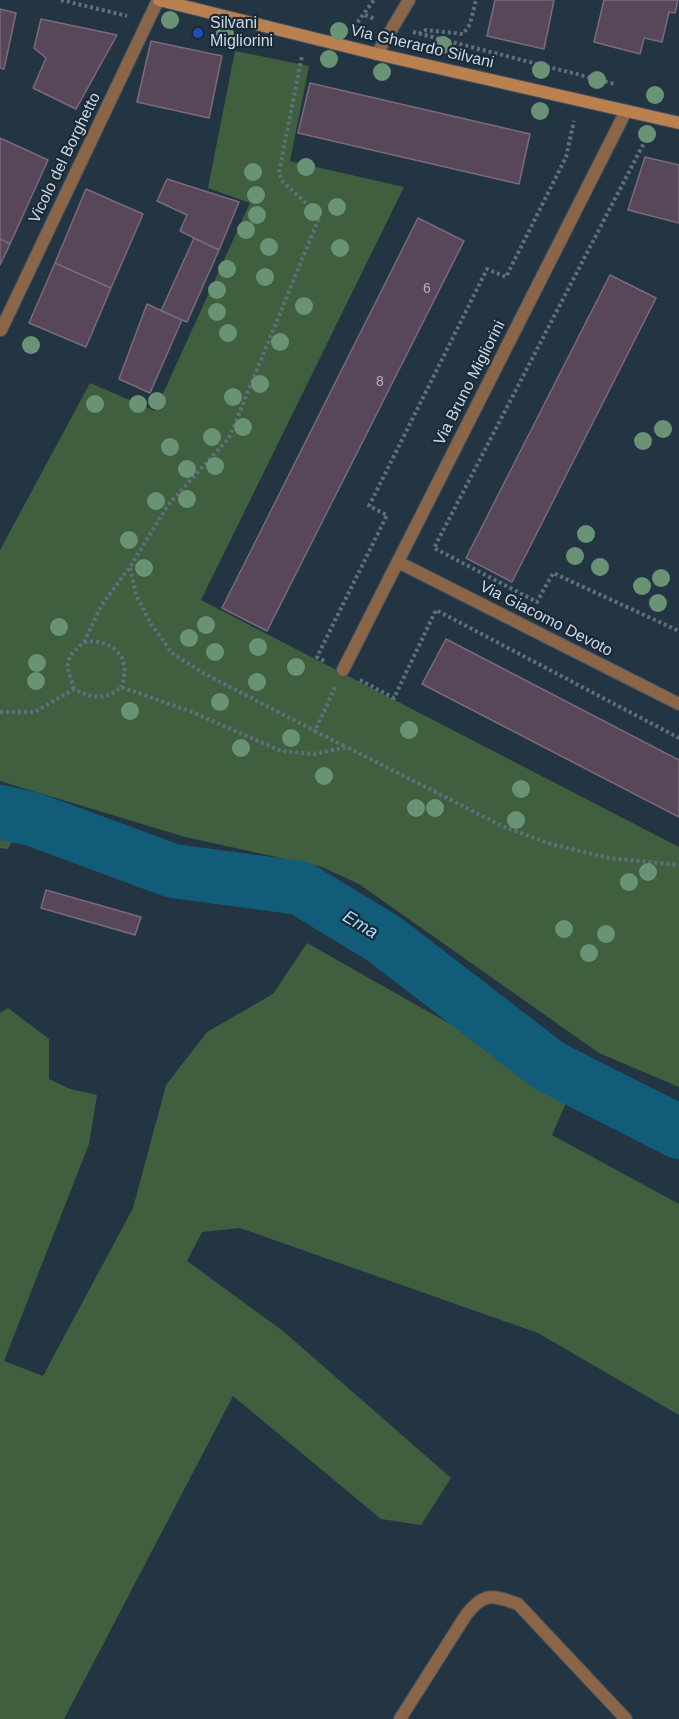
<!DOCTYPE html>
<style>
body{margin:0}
canvas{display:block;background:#233443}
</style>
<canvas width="679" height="1719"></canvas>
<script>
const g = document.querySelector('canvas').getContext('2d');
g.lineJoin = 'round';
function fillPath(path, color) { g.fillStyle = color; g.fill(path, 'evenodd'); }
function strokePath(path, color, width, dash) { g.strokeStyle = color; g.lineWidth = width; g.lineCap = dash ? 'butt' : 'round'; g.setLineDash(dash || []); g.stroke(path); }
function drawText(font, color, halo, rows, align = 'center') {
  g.font = font + ' Helvetica,sans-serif'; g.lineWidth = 4.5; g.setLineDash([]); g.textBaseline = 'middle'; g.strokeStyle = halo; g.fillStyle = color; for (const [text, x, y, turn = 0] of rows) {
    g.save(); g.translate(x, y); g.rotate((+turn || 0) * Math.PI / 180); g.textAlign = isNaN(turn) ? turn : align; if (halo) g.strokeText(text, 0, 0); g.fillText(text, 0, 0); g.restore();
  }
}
const green = new Path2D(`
 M 235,51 L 309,66 L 290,161 L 404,187 L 201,600 L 679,847 L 679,1087 L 599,1053 L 359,884 L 322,867 L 185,837 L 0,781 L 0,550 L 90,383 L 155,411 L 250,203 L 208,188 Z
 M 0,828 L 17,832 L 8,849 L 0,848 Z
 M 307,943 L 482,1042 L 566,1103 L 552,1135 L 679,1204 L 679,1415 L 538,1333 L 240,1228 L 202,1232 L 187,1261 L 283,1331 L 451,1478 L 421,1525 L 381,1519 L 233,1396 L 64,1719 L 0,1719 L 0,1013 L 8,1008 L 49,1039 L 49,1079 L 70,1089 L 97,1095 L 89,1144 L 4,1361 L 43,1376 L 133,1208 L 166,1085 L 207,1032 L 273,994 Z`);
const river = new Path2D(`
 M 0,812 L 32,819 L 173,871 L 300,888 L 384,939 L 549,1066 L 679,1132`);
const building = new Path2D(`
 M 495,0 L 554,0 L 544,49 L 487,36 Z
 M 604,0 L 678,0 L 675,13 L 669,12 L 662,42 L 644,38 L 640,54 L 594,42 Z
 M 0,9 L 16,13 L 4,69 L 0,68 Z
 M 41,19 L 117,35 L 76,109 L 33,88 L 46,58 L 34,48 Z
 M 151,41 L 222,56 L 209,118 L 137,102 Z
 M 310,83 L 530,134 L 519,184 L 298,133 Z
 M 0,138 L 48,160 L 10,244 L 0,239 Z
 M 645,157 L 679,165 L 679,223 L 628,210 Z
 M 167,179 L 239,202 L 219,250 L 180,231 L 187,215 L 157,201 Z
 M 86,189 L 143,214 L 111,288 L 55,263 Z
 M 418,218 L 464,241 L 267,631 L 222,608 Z
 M 194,238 L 219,250 L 187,322 L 161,311 Z
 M 0,239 L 10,244 L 0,265 Z
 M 55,263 L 111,288 L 86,347 L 29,323 Z
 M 610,275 L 656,298 L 512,582 L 466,558 Z
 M 147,304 L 182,320 L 150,393 L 119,379 Z
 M 446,639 L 679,760 L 679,817 L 422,684 Z
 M 46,890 L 141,917 L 135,935 L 41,908 Z`);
const path = new Path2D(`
 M 61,0 L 127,16
 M 365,15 L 375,19
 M 354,27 L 374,0
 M 413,32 L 615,84
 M 419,34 L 426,30 L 463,34 L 470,24 L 476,0
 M 646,139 L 434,548 L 537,602 L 553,573 L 679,631
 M 130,568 L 136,595 L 151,624 L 172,653 L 203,673 L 315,731
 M 84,642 C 113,638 133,658 121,687
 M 324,661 L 317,657 L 387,515 L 369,506 L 487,269 L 506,277 L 566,157 L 574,121
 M 360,680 L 394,698 L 436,610 L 679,738
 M 335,687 L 315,731 L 346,747
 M 74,689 L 67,667 L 70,656 L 84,642 L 101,606 L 130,567 L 168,505 L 229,438 L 319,218 L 317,213 L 282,181 L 279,172 L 302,56
 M 0,712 L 35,712 L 74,689 C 90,698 106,701 121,687 L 192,712 L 281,751 L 315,754 L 347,747 L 502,826 L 551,844 L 609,858 L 679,865`);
const service = new Path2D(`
 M 400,1719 L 466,1615 C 484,1592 492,1595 518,1604 L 626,1719`);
const minor = new Path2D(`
 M 377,54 L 409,0
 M 1,330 L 158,0
 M 398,562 L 679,704
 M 343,670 L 626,111`);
const secondary = new Path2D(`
 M 159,0 L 377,54 L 679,123`);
const trees = [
 [170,20],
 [339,31],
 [225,34],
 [443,45],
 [329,59],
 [541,70],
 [382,72],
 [597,80],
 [655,95],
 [540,111],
 [647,134],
 [306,167],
 [253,172],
 [256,195],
 [337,207],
 [313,212],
 [257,215],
 [246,230],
 [269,247],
 [340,248],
 [227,269],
 [265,277],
 [217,290],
 [304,306],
 [217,312],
 [228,333],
 [280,342],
 [31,345],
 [260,384],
 [233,397],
 [157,401],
 [95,404],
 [138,404],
 [243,427],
 [663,429],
 [212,437],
 [643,441],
 [170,447],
 [215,466],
 [187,469],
 [187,499],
 [156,501],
 [586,534],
 [129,540],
 [575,556],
 [600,567],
 [144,568],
 [661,578],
 [642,586],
 [658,603],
 [206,625],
 [59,627],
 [189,638],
 [258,647],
 [215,652],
 [37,663],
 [296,667],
 [36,681],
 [257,682],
 [220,702],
 [130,711],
 [409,730],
 [291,738],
 [241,748],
 [324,776],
 [521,789],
 [416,808],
 [435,808],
 [516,820],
 [648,872],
 [629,882],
 [564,929],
 [606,934],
 [589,953]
];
const markers = [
 [198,33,6,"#1a4fb4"]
];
const numberNames = [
 ["6",427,289],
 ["8",380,382]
];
const poiNames = [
 ["Silvani",210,24],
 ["Migliorini",210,42]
];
const streetNames = [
 ["Via Gherardo Silvani",422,47,13],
 ["Vicolo del Borghetto",65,158,-64],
 ["Via Bruno Migliorini",470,383,-63],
 ["Via Giacomo Devoto",546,619,27]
];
const waterNames = [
 ["Ema",360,925,31]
];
fillPath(green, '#405f3e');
strokePath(river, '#115d79', 54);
fillPath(building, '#574758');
strokePath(building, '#7b6a7c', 1.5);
strokePath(service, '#425260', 14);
strokePath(minor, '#425260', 14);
strokePath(secondary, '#425260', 14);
strokePath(path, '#606f7c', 4, [3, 3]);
strokePath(service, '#8a6547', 12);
strokePath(minor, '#8a6547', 12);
strokePath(secondary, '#ba8050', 12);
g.fillStyle = '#699374';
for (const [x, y] of trees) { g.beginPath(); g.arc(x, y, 9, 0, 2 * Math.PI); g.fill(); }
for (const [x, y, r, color] of markers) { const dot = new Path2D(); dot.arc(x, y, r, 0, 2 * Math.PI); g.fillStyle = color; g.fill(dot); strokePath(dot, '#192a38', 2); }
drawText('14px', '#b0b4c0', null, numberNames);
drawText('16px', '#ced8e2', '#192a38', poiNames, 'left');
drawText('16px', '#ced8e2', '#192a38', streetNames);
drawText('italic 18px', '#a6ddf7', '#192a38', waterNames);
</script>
